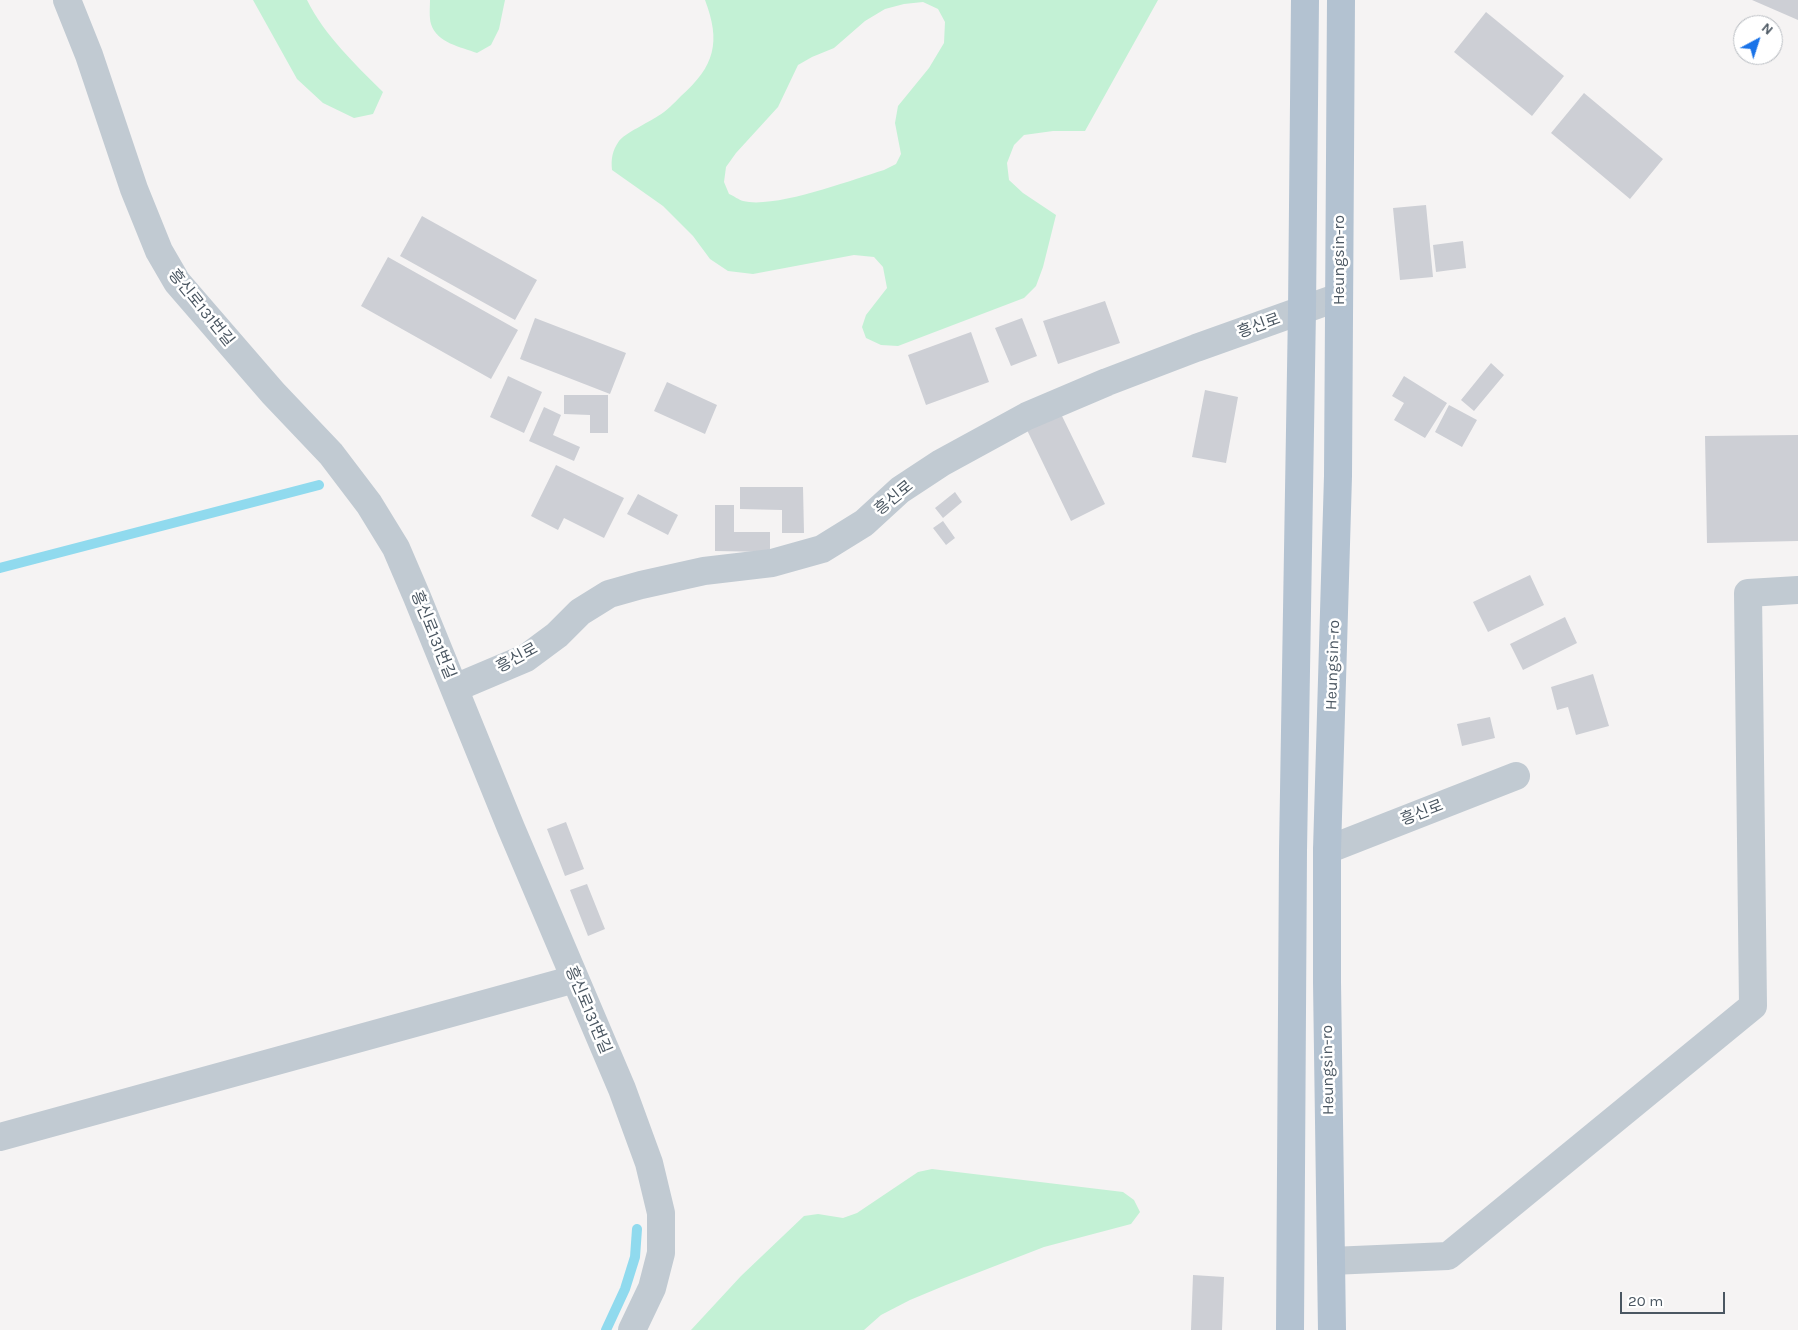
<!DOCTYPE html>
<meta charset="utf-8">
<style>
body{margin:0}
#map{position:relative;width:1798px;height:1330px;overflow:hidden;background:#f5f3f3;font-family:Karla,sans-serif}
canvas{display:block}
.north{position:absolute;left:1733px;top:15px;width:50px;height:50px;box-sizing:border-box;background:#fff;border:1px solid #b7bbc0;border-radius:50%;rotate:40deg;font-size:14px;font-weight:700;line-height:20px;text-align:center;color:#4a5661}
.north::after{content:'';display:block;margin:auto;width:18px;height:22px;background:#1a73e8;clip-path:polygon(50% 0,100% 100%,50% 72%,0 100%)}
.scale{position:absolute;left:1620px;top:1292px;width:105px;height:22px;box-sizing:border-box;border:2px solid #4a5661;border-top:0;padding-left:6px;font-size:15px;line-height:18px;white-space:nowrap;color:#4a5661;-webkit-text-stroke:4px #fff;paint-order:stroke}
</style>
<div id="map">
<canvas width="1798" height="1330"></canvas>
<div class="north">N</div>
<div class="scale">20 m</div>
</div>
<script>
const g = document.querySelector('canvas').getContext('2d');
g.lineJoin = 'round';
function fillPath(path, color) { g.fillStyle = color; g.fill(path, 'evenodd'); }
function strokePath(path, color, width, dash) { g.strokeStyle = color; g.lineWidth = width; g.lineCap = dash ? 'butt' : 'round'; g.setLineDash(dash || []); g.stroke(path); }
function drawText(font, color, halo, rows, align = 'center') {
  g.font = font + ' Karla,"Noto Sans KR",sans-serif'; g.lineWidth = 5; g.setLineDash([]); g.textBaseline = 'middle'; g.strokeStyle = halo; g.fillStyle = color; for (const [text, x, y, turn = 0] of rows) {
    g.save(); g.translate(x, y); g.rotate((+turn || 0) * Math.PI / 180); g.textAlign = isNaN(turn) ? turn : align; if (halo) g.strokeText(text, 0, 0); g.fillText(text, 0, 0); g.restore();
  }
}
const green = new Path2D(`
 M 253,0 L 307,0 C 325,36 355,64 383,92 L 373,114 L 354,118 L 323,103 L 297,79 Z
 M 430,0 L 505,0 L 499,29 L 491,45 L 477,53 C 461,47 437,43 431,24 C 429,17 430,7 430,0 Z
 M 705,0 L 1158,0 L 1085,131 L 1053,131 L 1024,135 L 1014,145 L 1007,163 L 1009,180 L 1023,193 L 1056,215 L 1043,267 L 1036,286 L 1024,298 L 898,346 L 881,345 L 866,338 L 862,327 L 866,315 L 887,288 L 883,267 L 874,257 L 854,255 L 753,274 L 728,271 L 710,259 L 693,236 L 663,206 L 612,170 C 611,159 612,151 619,141 C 624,134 649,122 658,116 C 667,111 674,103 681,96 C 715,66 721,42 705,0 ZM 923,2 L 938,9 L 945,22 L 944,43 L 929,68 L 898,106 L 895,123 L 901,154 L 896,164 L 884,170 C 851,180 775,209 743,201 C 739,200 734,196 729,194 L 724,182 L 726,167 L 736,153 L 778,107 L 798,65 L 812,57 L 834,48 L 865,21 L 885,9 L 904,4 Z
 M 932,1169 L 1123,1192 L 1134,1200 L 1140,1212 L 1131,1224 L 1044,1247 L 946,1285 L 910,1300 L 881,1315 L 864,1330 L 691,1330 L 741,1276 L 804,1216 L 818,1214 L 843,1218 L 857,1213 L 918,1172 Z`);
const stream = new Path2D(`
 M 0,568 L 319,485
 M 606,1330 L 625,1289 L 635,1257 L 637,1229`);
const building = new Path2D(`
 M 1752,0 L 1798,0 L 1798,20 Z
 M 1486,12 L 1564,76 L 1532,116 L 1454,52 Z
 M 1584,93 L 1663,159 L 1630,199 L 1551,133 Z
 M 1426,205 L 1433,277 L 1400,280 L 1393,208 Z
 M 422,216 L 537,280 L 515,320 L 400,256 Z
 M 1463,241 L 1466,268 L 1436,272 L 1433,245 Z
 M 388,257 L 518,330 L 491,379 L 361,306 Z
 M 1105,301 L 1120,343 L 1058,364 L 1043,321 Z
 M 535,318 L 626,353 L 610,394 L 520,359 Z
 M 1022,318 L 1037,356 L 1011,366 L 995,328 Z
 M 971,332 L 989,382 L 926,405 L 908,355 Z
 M 1491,363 L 1504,375 L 1474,411 L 1461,400 Z
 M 508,376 L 542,392 L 524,433 L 490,417 Z
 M 1404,376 L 1447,403 L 1425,438 L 1394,420 L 1404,403 L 1392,396 Z
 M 667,382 L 717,405 L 705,434 L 654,411 Z
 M 1205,390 L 1238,397 L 1226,463 L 1192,457 Z
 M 564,395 L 608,395 L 608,433 L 590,433 L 590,415 L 564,414 Z
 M 1449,405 L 1477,420 L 1462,447 L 1435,432 Z
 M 544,407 L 561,415 L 553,435 L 580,447 L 574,461 L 529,441 Z
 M 1061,414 L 1105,504 L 1071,521 L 1027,430 Z
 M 1798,435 L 1798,541 L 1707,543 L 1705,436 Z
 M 556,465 L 624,498 L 604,538 L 564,518 L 558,530 L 531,516 Z
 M 740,487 L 803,487 L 804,533 L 782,533 L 782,510 L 740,509 Z
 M 955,492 L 962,502 L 943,518 L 935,508 Z
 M 638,494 L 678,515 L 668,535 L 627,514 Z
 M 715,505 L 734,505 L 734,532 L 770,532 L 770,552 L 715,551 Z
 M 943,521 L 955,538 L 946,545 L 933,528 Z
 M 1530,575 L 1544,605 L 1488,632 L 1473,602 Z
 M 1565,617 L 1577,643 L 1523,670 L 1510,644 Z
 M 1593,674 L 1609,726 L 1576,735 L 1568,707 L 1557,710 L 1551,687 Z
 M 1490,717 L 1495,738 L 1462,746 L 1457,724 Z
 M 566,822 L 584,869 L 565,876 L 547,829 Z
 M 587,884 L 605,929 L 588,936 L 570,890 Z
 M 1193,1275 L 1224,1277 L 1222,1330 L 1191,1330 Z`);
const minor = new Path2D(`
 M 67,0 L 89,55 L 134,189 L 159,251 L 177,282 L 273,393 L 331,454 L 369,504 L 396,548 L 417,597 L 511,828 L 622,1089 L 649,1163 L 661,1213 L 661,1253 L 652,1288 L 632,1330
 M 455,688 L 526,658 L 557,635 L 580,612 L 609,594 L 641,585 L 704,571 L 772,563 L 822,549 L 864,523 L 900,490 L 941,463 L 1027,416 L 1107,382 L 1196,348 L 1339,297
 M 1327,850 L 1516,776
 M 0,1137 L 575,979
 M 1331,1261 L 1448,1256 L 1753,1006 L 1748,593 L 1798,590`);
const major = new Path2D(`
 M 1290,1330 L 1293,851 L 1302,310 L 1305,0
 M 1332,1330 L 1327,982 L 1327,850 L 1338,476 L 1341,0`);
const streetNames = [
 ["Heungsin-ro",1339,260,-90],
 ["흥신로131번길",201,308,51],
 ["흥신로",1259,326,-20],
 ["흥신로",894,498,-39],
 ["흥신로131번길",433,635,68],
 ["흥신로",517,658,-28],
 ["Heungsin-ro",1333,665,-88],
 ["흥신로",1422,813,-21],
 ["흥신로131번길",588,1010,67],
 ["Heungsin-ro",1328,1070,-91]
];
fillPath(green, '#c3f1d5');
strokePath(stream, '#90daee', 10);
fillPath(building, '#cdcfd5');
strokePath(minor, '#c1cad2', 28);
strokePath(major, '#b3c2d1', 28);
drawText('16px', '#4a5661', '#fff', streetNames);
</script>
